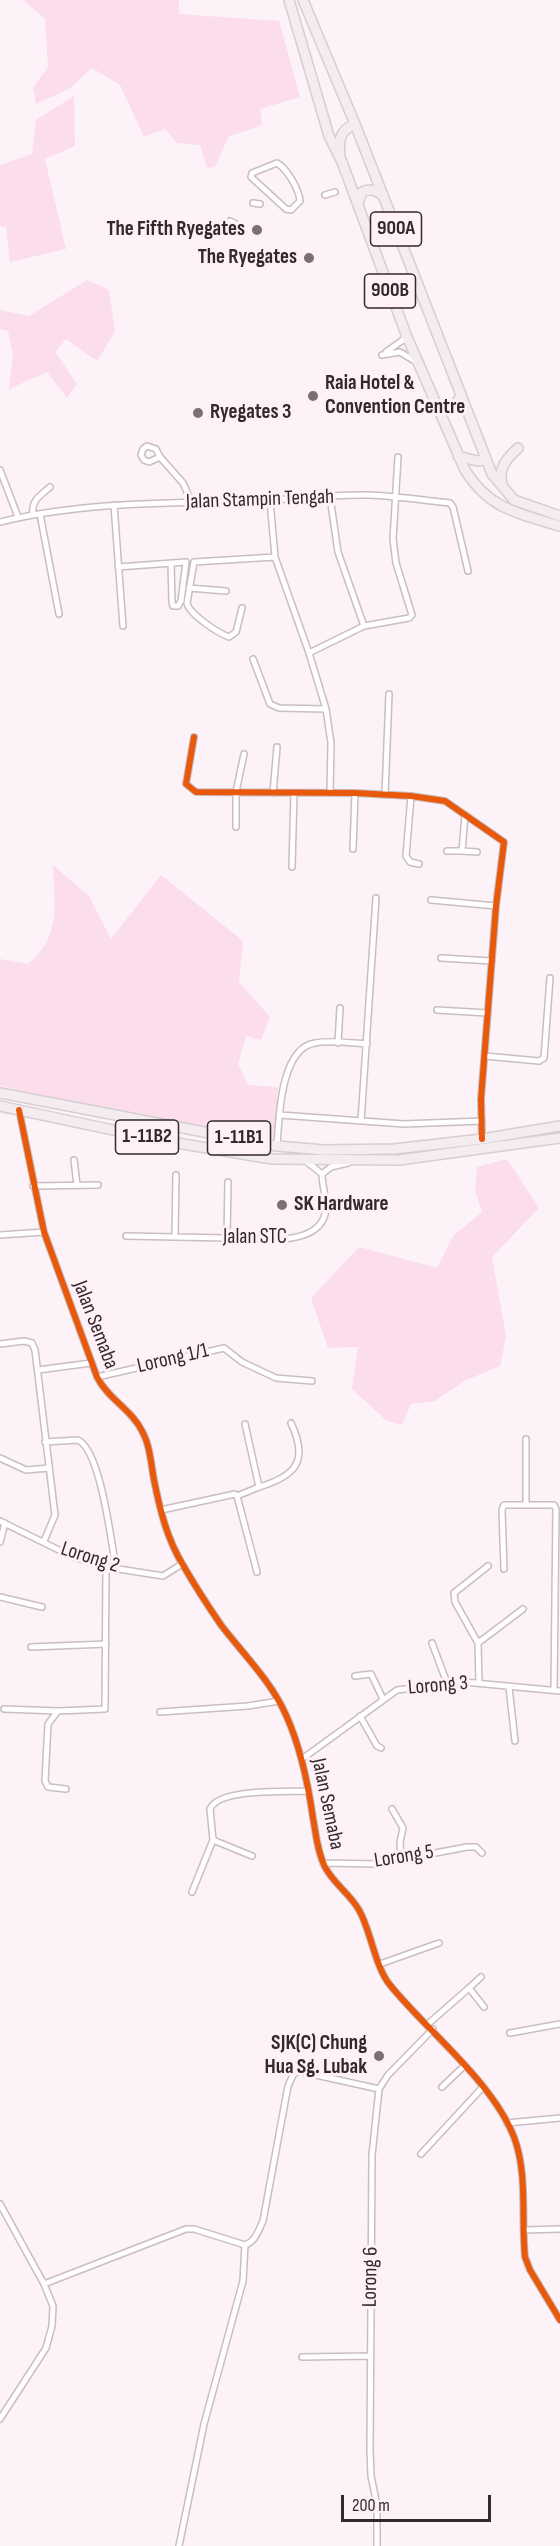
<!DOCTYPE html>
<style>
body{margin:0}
#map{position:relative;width:560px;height:2546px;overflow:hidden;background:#fcf2f7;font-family:"Sofia Sans Condensed",sans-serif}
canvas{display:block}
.scale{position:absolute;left:341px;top:2495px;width:150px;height:27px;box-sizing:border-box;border:3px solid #32292d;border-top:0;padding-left:8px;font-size:18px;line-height:21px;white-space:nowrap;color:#32292d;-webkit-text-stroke:4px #ffeff6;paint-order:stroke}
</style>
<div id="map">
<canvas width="560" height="2546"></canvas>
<div class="scale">200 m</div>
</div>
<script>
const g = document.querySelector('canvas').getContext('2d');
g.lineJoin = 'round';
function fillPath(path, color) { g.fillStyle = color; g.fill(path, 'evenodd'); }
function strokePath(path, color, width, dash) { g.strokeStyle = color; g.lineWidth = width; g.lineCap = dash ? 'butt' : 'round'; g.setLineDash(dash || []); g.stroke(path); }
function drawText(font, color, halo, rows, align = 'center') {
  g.font = font + ' "Sofia Sans Condensed",sans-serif'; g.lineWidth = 6; g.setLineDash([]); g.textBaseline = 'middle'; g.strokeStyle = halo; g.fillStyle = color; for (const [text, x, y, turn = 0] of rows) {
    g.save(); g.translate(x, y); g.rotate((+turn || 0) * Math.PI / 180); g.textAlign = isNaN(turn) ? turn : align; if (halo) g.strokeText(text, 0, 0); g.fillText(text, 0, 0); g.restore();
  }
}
const green = new Path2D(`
 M 23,0 L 179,0 L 179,14 L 279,21 L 300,97 L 260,109 L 262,125 L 228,137 L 215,167 L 207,168 L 200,145 L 177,143 L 165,129 L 144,137 L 120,85 L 92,68 L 69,89 L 36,104 L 33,88 L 48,67 L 45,19 Z
 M 74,96 L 75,146 L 45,159 L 66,249 L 10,262 L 6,227 L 0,226 L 0,165 L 32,154 L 36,120 Z
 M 87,280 L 109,290 L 115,332 L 97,361 L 66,339 L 55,352 L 77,384 L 67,398 L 47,372 L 9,389 L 13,354 L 8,331 L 0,329 L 0,310 L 29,316 Z
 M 53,865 L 89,896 L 111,939 L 161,875 L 243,941 L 239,982 L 270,1017 L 261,1040 L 246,1036 L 238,1064 L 248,1085 L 278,1087 L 275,1139 L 227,1134 L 0,1086 L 0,959 L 28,964 C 62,936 54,905 53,865 Z
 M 507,1159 L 539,1208 L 492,1257 L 506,1336 L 500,1366 L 464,1381 L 435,1401 L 411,1404 L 402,1425 L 387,1421 L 352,1389 L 358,1347 L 328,1348 L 311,1298 L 359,1247 L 437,1268 L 454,1235 L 482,1212 L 475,1190 L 477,1167 Z`);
const street = new Path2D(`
 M 277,163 C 287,169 299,189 300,201 L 291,210 L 286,209 L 251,177 L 252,173 Z
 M 325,195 L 335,192
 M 253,203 L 260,204
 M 229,222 L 236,224 L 230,221
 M 386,352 L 407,337
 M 382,355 L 400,352 L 416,362
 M 160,457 L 149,462 L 144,460 L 141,455 L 143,449 L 147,446 L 156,449 L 160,457 L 183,483 L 192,503
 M 0,470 L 18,517
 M 330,497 L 338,552 L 364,626
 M 270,501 L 275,557 L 309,653 L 326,709 L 331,743 L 330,793
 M 114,505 L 123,626
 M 40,514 L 59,614
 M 33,515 C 31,500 40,496 50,487
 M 0,522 C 82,502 166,503 250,501 C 289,500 328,494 368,495 C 395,496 422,500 450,503 L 453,507 L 468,571
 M 118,567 L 186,562 L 181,601 L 178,606 L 173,606 L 172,602 L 171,563
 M 189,588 L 226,591
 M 242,608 L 236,632 L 229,637 C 218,633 189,614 187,603 L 194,562 L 275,557
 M 309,653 L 364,626 L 409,618 L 412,615 L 396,563 L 393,539 L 398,457
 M 253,659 L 270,704 L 279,708 L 326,709
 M 194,737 L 186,784 L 196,792 L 355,793 L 411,796 L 445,801 L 504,842 L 496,906 L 481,1099 L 482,1139
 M 273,793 L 277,747
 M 385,795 L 389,694
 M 411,796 L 406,856 L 410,862 L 419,864
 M 236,827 L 236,792 L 244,754
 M 353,849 L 355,793
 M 447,851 L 462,851 L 465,815
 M 462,851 L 477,852
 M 292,867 L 294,793
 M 431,900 L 496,906
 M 441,958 L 492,961
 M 437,1010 L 488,1013
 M 338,1043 L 340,1008
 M 485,1056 L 539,1061 L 544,1058 L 550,978
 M 19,1110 L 44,1232 L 97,1377 C 108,1399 132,1410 142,1431 C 150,1445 151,1464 154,1480 C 160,1510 167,1539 183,1565 C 195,1586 208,1606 221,1625 C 244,1655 271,1681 286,1715 C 301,1748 308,1783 313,1818 C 316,1834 317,1851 325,1867 C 333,1883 350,1894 359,1910 C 371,1931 375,1967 390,1985 C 427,2031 492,2081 514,2137 C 528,2174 521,2218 525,2257 L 530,2270 L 560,2320
 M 280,1115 L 404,1124 L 482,1121
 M 361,1121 L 376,898
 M 277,1146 C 279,1119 280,1048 315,1043 C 331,1040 350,1043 367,1044
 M 74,1160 L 77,1185
 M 307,1162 L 322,1174
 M 33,1186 L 98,1185
 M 0,1235 L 44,1232
 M 126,1236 L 277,1239 C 298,1239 326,1233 326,1206 C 326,1196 322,1185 322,1174 L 331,1167 L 348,1163
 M 175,1237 L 176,1175
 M 227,1238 L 228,1182
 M 0,1344 L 24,1341 L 32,1343 L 35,1350 L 55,1515 L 44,1541
 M 38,1370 L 91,1363
 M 97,1377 L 224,1348 L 242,1362 L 276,1378 L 312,1381
 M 45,1442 L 78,1440 C 101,1451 111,1542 116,1568
 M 0,1458 L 26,1470 L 49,1468
 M 259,1487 C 296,1476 309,1461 291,1423
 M 237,1496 L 259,1487 L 245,1424
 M 526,1504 L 526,1439
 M 161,1510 L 235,1494 L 237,1496 L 257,1572
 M 0,1521 L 73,1557 L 106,1567 L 163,1576 L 182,1564
 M 0,1542 L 5,1523
 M 504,1569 L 502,1510 L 504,1505 L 554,1505 L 556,1509 L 554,1690
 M 0,1597 L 42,1607
 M 432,1643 L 447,1683
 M 478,1643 L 523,1609
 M 31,1647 L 106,1644
 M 355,1676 L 371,1674 L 383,1699
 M 479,1683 L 478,1643 L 455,1602 L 454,1593 L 488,1566
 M 509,1687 L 515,1741
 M 4,1709 L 58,1711 L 105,1709 L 106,1567
 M 58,1711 L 48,1724 L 45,1781 L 48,1787 L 66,1789
 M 160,1712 L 248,1706 L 279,1701
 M 360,1716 L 377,1746 L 381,1748
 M 302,1759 L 397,1690 L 464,1682 L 560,1691
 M 392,1809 L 403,1828 L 400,1842 L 401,1859
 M 213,1840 L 252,1856
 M 323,1863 L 377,1864 L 467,1847 L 476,1847 L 482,1853
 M 192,1892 L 213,1840 L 210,1809 C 219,1788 286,1792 308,1791
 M 380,1964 L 439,1943
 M 469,1988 L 481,1977
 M 428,2024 L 469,1988 L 484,2007
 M 510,2033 L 560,2024
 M 442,2087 L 464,2066
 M 507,2123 L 560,2118
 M 421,2154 L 482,2088
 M 0,2204 L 44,2284 L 53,2306 L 52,2326 L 46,2348 L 0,2419
 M 524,2230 L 560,2229
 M 44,2284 L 186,2229 L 194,2229 L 245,2245 C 256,2241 258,2231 263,2221 L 288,2086 L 293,2075 L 298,2071 L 379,2089
 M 302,2357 L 370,2356
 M 179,2546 L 204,2424 L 243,2281 L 245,2245
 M 377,2546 L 377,2505 L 371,2476 L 370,2450 L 372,2155 L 379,2089 L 388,2075 L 433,2029`);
const highway = new Path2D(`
 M 289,0 L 329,136 L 342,162 L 407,337 L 465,470 C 489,509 519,514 560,526
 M 303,0 L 355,124 L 492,474 L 514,500 L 560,516
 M 340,154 C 338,139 341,130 355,124
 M 358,204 L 362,192 C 370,188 375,190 382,195
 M 436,403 C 447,412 457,407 461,394
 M 458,456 L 477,461 L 486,460
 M 503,487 C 497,470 505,460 518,448
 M 0,1093 L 277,1146 L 324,1150 L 394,1149 L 482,1139 L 560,1126
 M 0,1106 L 165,1141 L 272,1159 L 399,1160 L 560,1138`);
const cycleway = new Path2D(`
 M 194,737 L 186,784 L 196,792 L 355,793 L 411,796 L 445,801 L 504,842 L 496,906 L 481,1099 L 482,1139
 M 19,1110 L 44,1232 L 97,1377 C 108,1399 132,1410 142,1431 C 150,1445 151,1464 154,1480 C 160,1510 167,1539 183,1565 C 195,1586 208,1606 221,1625 C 244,1655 271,1681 286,1715 C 301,1748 308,1783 313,1818 C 316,1834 317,1851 325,1867 C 333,1883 350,1894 359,1910 C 371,1931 375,1967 390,1985 C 427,2031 492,2081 514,2137 C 528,2174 521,2218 525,2257 L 530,2270 L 560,2320`);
const markers = [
 [257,230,6,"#796f74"],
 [309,258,6,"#796f74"],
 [313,396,6,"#796f74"],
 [198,413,6,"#796f74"],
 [282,1205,6,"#796f74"],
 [379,2056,6,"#796f74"]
];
const shields = [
 [396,229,51],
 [390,291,51],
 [147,1137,63],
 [239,1138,63]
];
const shieldNames = [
 ["900A",396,229],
 ["900B",390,291],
 ["1-11B2",147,1137],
 ["1-11B1",239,1138]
];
const poiNames = [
 ["The Fifth Ryegates",245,230],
 ["The Ryegates",297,258],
 ["Raia Hotel &",325,384,"left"],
 ["Convention Centre",325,408,"left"],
 ["Ryegates 3",210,413,"left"],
 ["SK Hardware",294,1205,"left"],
 ["SJK(C) Chung",367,2044],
 ["Hua Sg. Lubak",367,2068]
];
const streetNames = [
 ["Jalan Stampin Tengah",260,500,-2],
 ["Jalan STC",255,1238],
 ["Jalan Semaba",95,1325,69],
 ["Lorong 1/1",173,1359,-13],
 ["Lorong 2",90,1558,18],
 ["Lorong 3",438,1686,-5],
 ["Jalan Semaba",327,1804,78],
 ["Lorong 5",404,1857,-9],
 ["Lorong 6",371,2277,-89]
];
fillPath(green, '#fcddeb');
strokePath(street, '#c8bec3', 8);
strokePath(highway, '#d5cfd2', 12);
strokePath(street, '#fffdfe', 5);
strokePath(highway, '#f4ecef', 9);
strokePath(cycleway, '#e8590c', 6);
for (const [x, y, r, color] of markers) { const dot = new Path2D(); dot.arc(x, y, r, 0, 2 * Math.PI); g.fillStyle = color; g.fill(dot); strokePath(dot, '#ffeff6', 2); }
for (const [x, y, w] of shields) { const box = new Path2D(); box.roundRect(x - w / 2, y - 17, w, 34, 4.5); g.fillStyle = '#ffeff6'; g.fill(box); strokePath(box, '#32292d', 1.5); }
drawText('bold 20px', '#32292d', null, shieldNames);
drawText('bold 21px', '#32292d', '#ffeff6', poiNames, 'right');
drawText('21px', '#32292d', '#ffeff6', streetNames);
</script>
